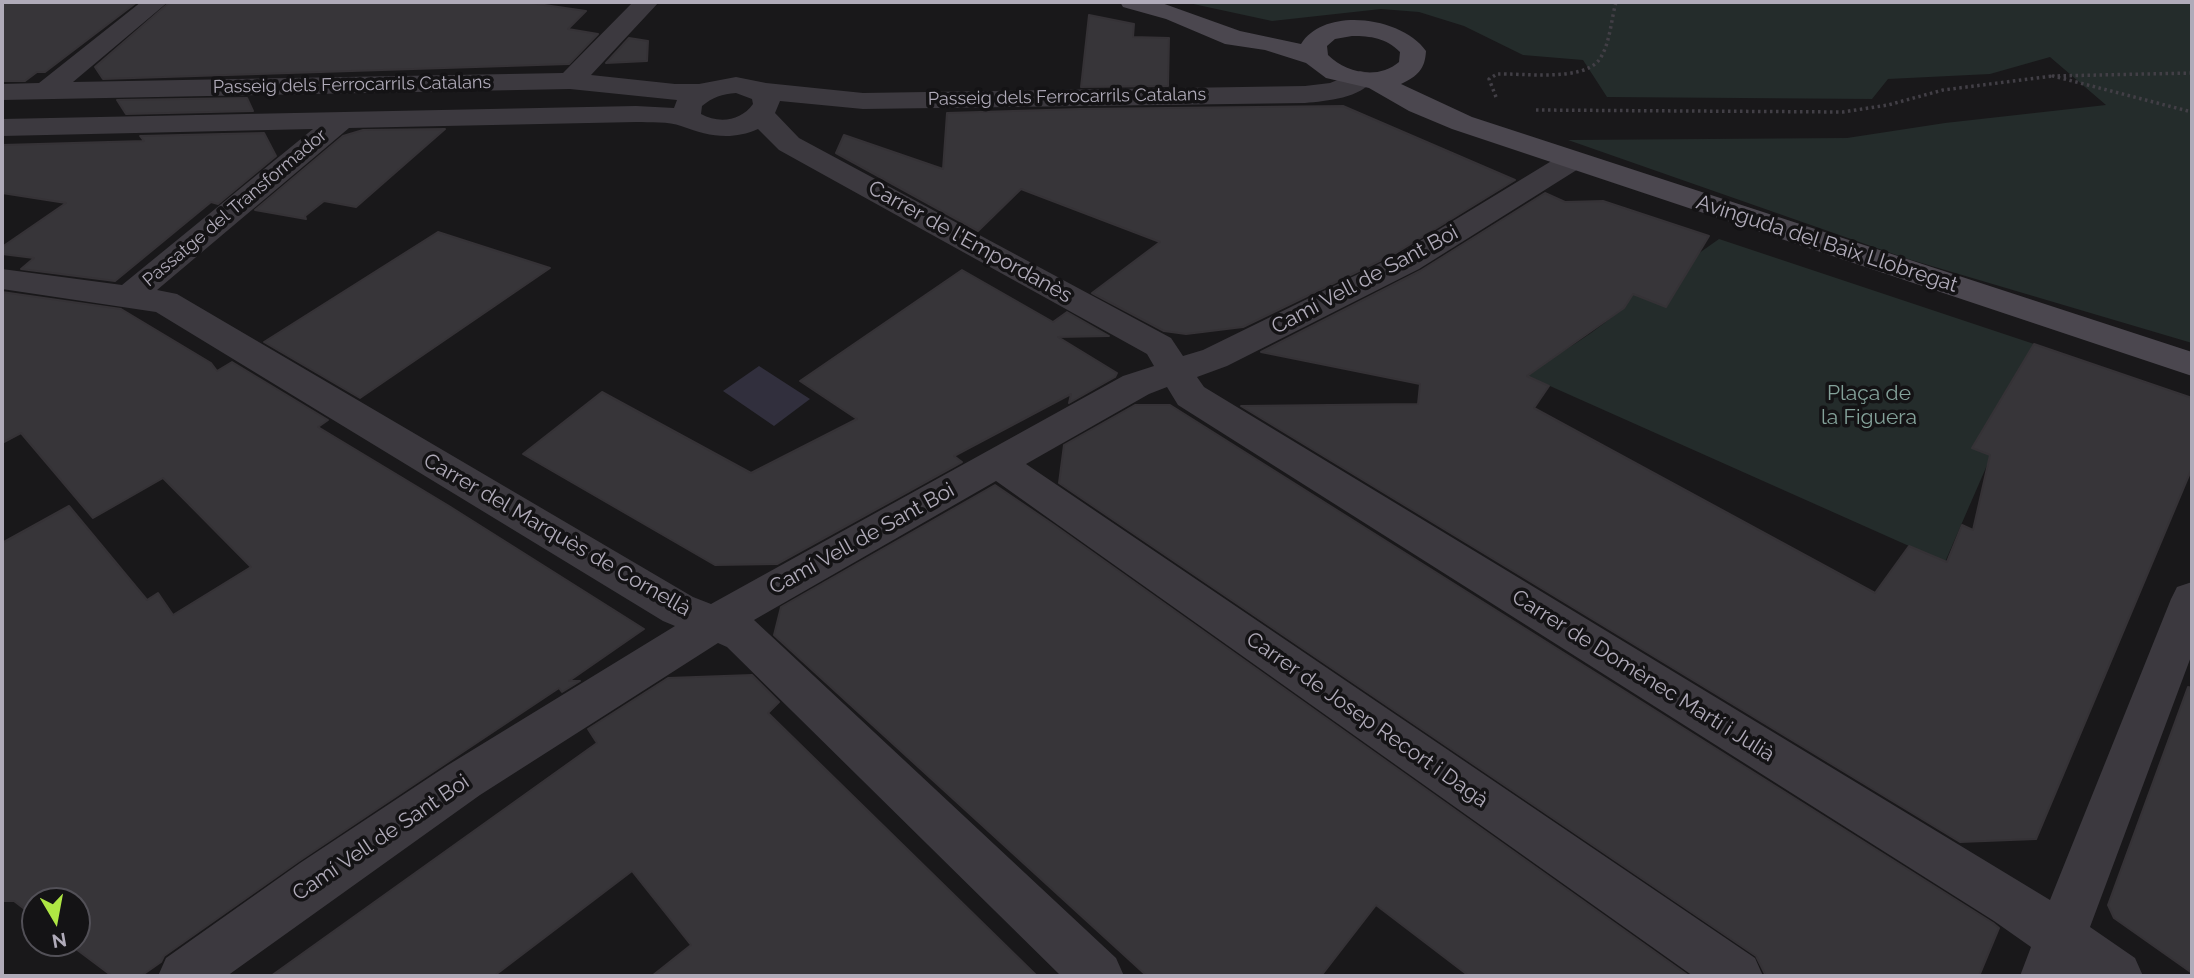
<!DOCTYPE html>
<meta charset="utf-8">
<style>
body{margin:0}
#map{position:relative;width:2194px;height:978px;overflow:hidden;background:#19181a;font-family:Raleway,sans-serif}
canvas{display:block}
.frame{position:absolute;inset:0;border:4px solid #b0abb9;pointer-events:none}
.north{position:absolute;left:21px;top:887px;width:70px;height:70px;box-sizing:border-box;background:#141315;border:2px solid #525057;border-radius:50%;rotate:170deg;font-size:19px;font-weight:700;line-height:28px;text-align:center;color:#b0abb9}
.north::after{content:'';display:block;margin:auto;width:24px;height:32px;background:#afe644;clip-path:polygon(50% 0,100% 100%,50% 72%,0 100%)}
</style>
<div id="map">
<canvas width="2194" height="978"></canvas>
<div class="frame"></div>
<div class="north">N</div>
</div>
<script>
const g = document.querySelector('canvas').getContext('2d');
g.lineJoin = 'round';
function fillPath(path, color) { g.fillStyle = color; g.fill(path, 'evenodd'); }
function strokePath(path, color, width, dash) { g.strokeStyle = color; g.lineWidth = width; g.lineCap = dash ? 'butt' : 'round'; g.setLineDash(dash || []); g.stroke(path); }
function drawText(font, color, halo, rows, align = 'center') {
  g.font = font + ' Raleway,sans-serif'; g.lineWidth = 7; g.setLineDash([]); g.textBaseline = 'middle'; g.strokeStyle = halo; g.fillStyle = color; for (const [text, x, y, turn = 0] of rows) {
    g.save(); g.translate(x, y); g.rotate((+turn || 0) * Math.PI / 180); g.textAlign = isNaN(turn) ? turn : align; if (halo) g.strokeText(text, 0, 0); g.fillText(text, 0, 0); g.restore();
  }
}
const green = new Path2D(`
 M 1184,2 L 2192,2 L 2192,343 L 1908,259 L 1568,140 L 1847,138 L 1945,123 L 2106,105 L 2050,57 L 1990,74 L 1888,79 L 1872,99 L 1607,97 L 1583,60 L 1523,55 L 1464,26 L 1419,12 L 1381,9 L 1272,21 Z
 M 1719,239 L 2034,344 L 1972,448 L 1990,455 L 1988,463 L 1945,562 L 1523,374 C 1556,356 1613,324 1633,294 L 1666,306 L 1661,280 Z`);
const water = new Path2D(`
 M 759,366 L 810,399 L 774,426 L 723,391 Z`);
const building = new Path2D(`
 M 2,2 L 137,2 L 45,72 L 37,72 L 25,81 L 2,81 Z
 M 170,2 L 524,2 L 586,11 L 568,29 L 598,34 L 569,64 L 103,79 L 95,67 Z
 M 1089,15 L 1134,24 L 1133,37 L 1169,38 L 1168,86 L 1081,87 Z
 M 629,38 L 648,41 L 647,61 L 606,63 Z
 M 247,98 L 253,111 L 126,114 L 117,100 Z
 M 1343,106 L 1515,180 L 1396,253 L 1243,327 L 1186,334 L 1164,331 L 1092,293 L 1160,242 L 1021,189 L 978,231 L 836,153 L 844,135 L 943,169 L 947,113 L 1079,109 Z
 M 445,129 L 356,207 L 324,201 L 305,216 L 306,219 L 255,210 L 343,136 L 363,130 Z
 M 264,133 L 276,156 L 218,204 L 211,202 L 115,281 L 21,269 L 34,258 L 2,254 L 2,247 L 66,203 L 2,193 L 2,145 L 144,141 L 140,136 Z
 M 1545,193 L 1565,202 L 1603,201 L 1709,236 L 1666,307 L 1633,294 L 1624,308 L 1527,376 L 1549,386 L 1534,408 L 1875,593 L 1909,546 L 1947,562 L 1962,525 L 1973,530 L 1990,455 L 1972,448 L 2034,344 L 2192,398 L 2192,468 L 2036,839 L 1960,842 L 1241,406 L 1418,404 L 1420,384 L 1261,352 L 1420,271 Z
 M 438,232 L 550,268 L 360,398 L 264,342 Z
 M 962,270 L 1053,322 L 1067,312 L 1109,336 L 1058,337 L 1117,373 L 1115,377 L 1069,403 L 1071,394 L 954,456 L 962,462 L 777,564 L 715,565 L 523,454 L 602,392 L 751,473 L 857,419 L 800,381 Z
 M 2,292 L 121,309 L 211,363 L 217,371 L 232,362 L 328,420 L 318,427 L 449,506 L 644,629 L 569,681 L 580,681 L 562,692 L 559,688 L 299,861 L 164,956 L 161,962 L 141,976 L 112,976 L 68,943 L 77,943 L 77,901 L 35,901 L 35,917 L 14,901 L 2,901 L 2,543 L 69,506 L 147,600 L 158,593 L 173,615 L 251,567 L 163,478 L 93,518 L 21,433 L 2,443 Z
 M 1135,405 L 1170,405 L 1993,923 L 1999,928 L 1979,976 L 1766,976 L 1756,956 L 1059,483 L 1064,445 Z
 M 995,485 L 1054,525 L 1689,976 L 1469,976 L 1376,905 L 1321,976 L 1147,976 L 774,635 L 781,607 Z
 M 752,675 L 779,702 L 768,713 L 1037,976 L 652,976 L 691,945 L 632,871 L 494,976 L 271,976 L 597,743 L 588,729 L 668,678 Z
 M 2188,687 L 2192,688 L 2192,973 L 2114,918 L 2108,905 Z`);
const path = new Path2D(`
 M 2192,73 L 2053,76 L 2192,112
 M 1496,97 L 1489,79 L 1497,74 C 1522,73 1582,82 1599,60 C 1610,45 1611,20 1616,2
 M 1536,110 L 1843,112 L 1888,105 L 1943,90 L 2053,76`);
const street = new Path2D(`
 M 141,2 L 168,2 L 73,82 L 563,73 L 633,2 L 659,2 L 591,75 L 675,84 L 699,84 L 736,77 L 766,83 L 863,93 L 1305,86 L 1330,83 L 1360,71 L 1370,73 L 1374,79 C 1361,98 1327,101 1305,103 L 863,109 L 780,101 L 775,113 L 799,138 L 1171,338 L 1183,356 L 1203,350 L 1397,255 L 1563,154 L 1573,151 L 1583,154 L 1588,160 L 1583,166 L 1419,269 L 1227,366 L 1197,377 L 1204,387 L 2050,900 L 2171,599 L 2177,587 L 2192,582 L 2192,654 L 2090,927 L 2135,958 L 2143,976 L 2020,976 L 2031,947 L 1994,921 L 1178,405 L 1167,387 L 1149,394 L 1026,464 L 1755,958 L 1763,976 L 1693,976 L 996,481 L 754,620 L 1116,958 L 1124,976 L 1061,976 L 727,647 L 718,643 L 480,795 L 227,976 L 158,976 L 166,958 L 300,863 L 448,765 L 675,626 L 663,621 L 156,312 L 2,289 L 2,269 L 122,285 L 313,129 L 2,136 L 2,119 L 636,106 L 674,108 L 677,100 L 570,89 L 2,100 L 2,84 L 39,83 ZM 736,93 L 752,99 L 753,104 C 741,121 719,124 701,114 L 702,106 C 713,97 722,94 736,93 ZM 636,122 C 650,123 669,121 681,126 C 708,136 731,141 758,129 L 779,150 L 1147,354 L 1154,366 L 1123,376 L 711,604 L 693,597 L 177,294 L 157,290 L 349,128 Z`);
const secondary = new Path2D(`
 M 1120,2 L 1159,2 L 1240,31 L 1301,44 C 1325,6 1402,17 1426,51 C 1425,69 1418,76 1401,84 L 1472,117 L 2192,352 L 2192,376 L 1452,129 L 1409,111 L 1369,88 L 1326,78 L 1306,63 L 1265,50 L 1225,44 L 1166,19 L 1123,7 ZM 1352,36 C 1371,36 1386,38 1400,52 L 1399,62 C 1378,80 1346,73 1328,55 L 1327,46 L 1335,39 Z`);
const farStreetnames = [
 ["Passeig dels Ferrocarrils Catalans",352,85,-1],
 ["Passeig dels Ferrocarrils Catalans",1067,97,-1],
 ["Passatge del Transformador",235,208,-40]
];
const streetNames = [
 ["Carrer de l'Empordanès",970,242,29],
 ["Avinguda del Baix Llobregat",1827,244,18],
 ["Camí Vell de Sant Boi",1365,280,-28],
 ["Carrer del Marquès de Cornellà",557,535,30],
 ["Camí Vell de Sant Boi",862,539,-29],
 ["Carrer de Domènec Martí i Julià",1643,676,32],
 ["Carrer de Josep Recort i Dagà",1367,720,35],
 ["Camí Vell de Sant Boi",381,838,-34]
];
const parkNames = [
 ["Plaça de",1869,394],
 ["la Figuera",1869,418]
];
fillPath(green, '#242c2b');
fillPath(water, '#312f3d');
fillPath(building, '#373539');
strokePath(building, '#353236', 2);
strokePath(path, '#423f46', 3.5, [2.5, 3.5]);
fillPath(street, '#3c393f');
fillPath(secondary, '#4b474f');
drawText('18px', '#b0abb9', '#141315', farStreetnames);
drawText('21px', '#b0abb9', '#141315', streetNames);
drawText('21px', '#84a29a', '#141315', parkNames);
</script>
